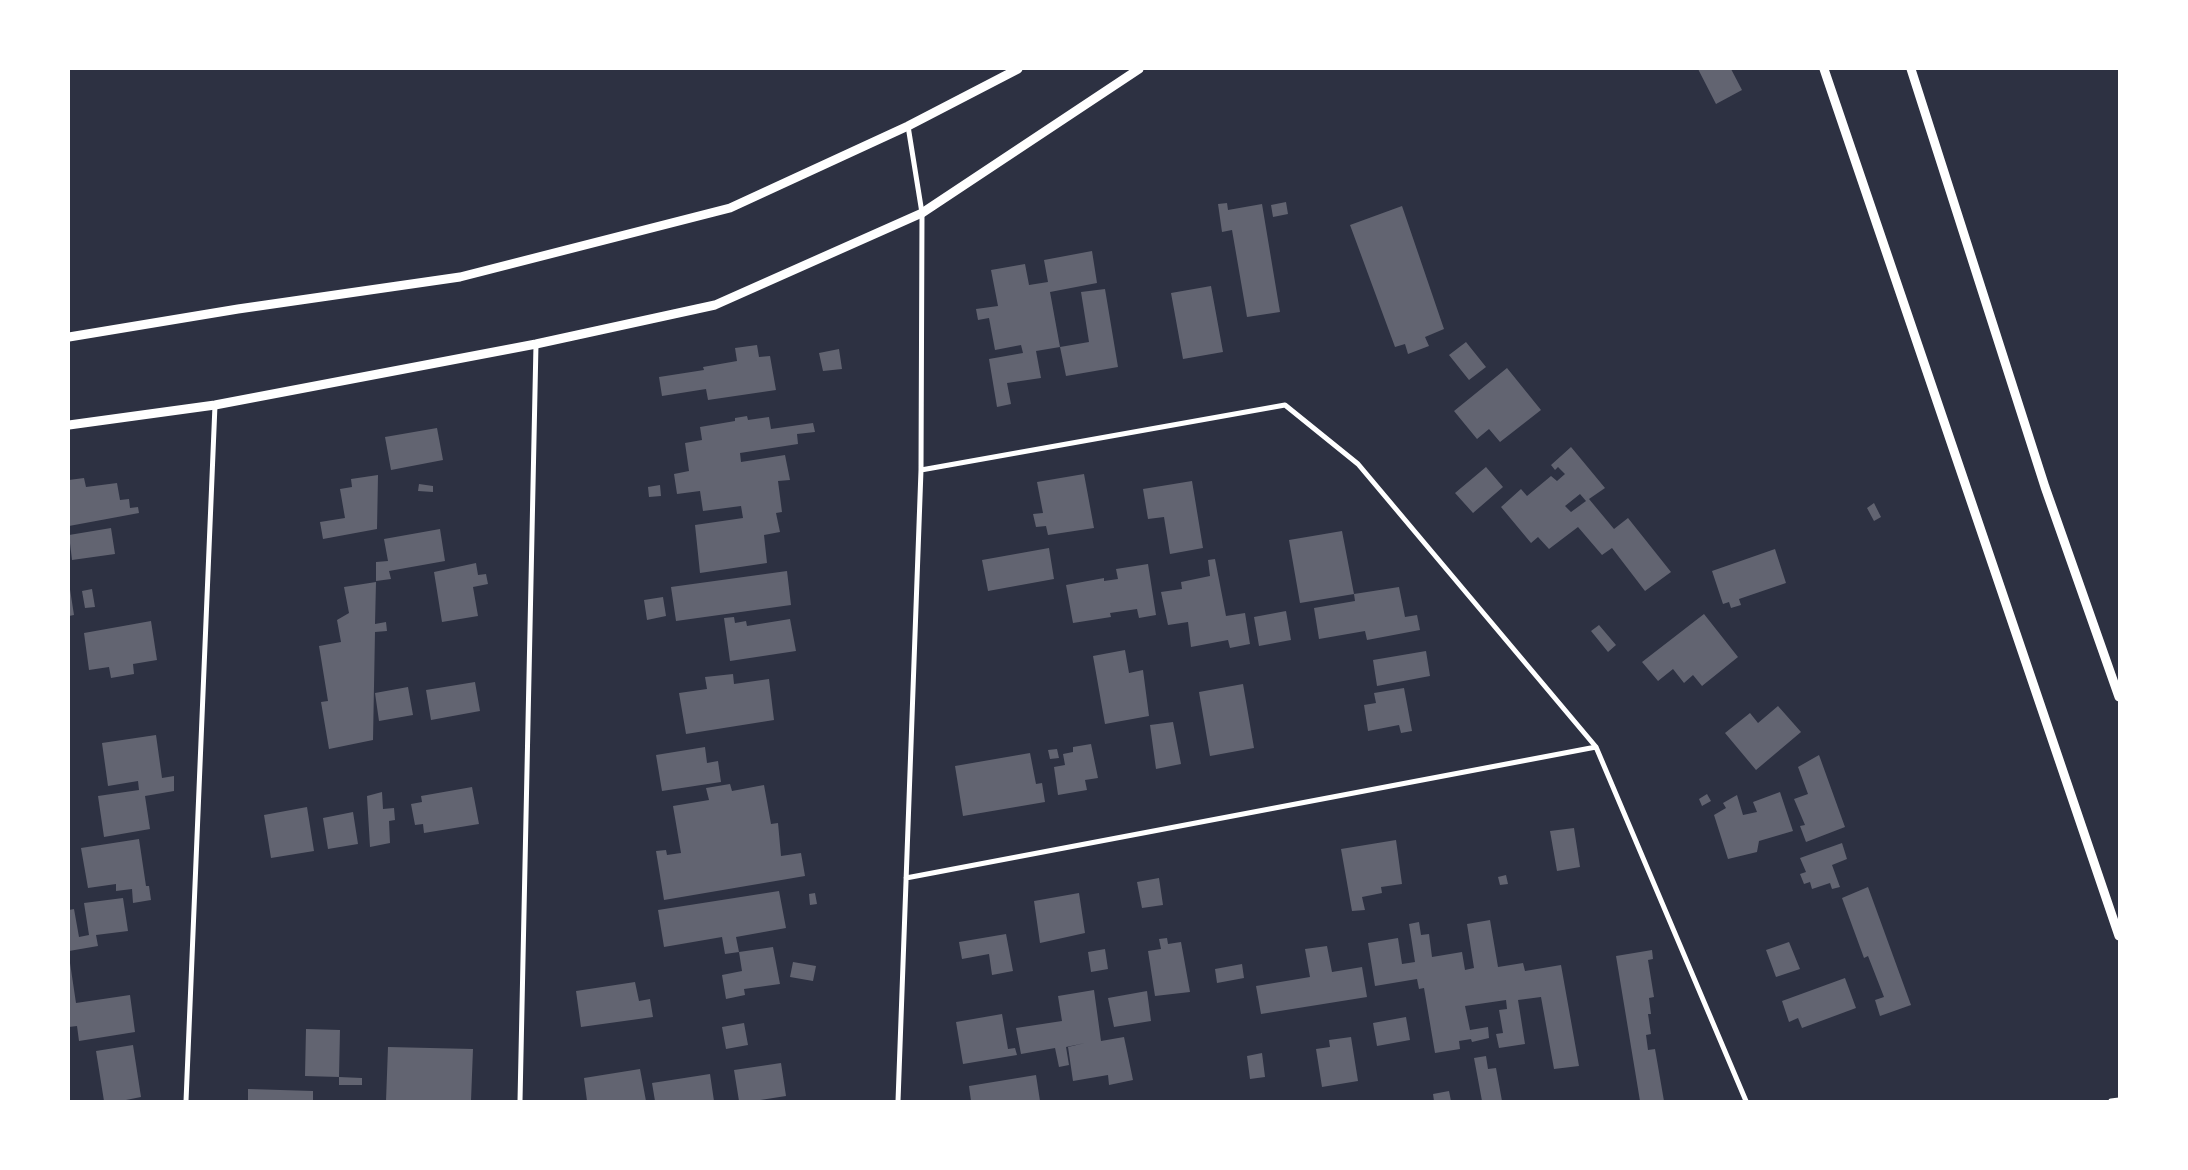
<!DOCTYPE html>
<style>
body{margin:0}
#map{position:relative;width:2188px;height:1170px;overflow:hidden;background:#2d3142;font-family:Cabin,sans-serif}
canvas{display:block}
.frame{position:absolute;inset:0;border:70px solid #fff;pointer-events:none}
</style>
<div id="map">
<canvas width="2188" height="1170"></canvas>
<div class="frame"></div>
</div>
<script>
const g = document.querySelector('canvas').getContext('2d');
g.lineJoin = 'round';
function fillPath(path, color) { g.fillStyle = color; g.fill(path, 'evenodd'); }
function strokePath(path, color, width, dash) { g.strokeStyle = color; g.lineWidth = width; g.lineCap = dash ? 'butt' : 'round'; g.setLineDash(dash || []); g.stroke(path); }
const building = new Path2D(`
 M 1698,69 L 1731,69 L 1742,90 L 1716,104 Z
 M 1286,202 L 1288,214 L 1273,217 L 1271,205 Z
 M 1227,203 L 1228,210 L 1262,204 L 1280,312 L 1247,317 L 1232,230 L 1222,232 L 1218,204 Z
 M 1402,206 L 1444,329 L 1425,337 L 1429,346 L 1408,354 L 1405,344 L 1395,347 L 1350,225 Z
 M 1092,251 L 1097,283 L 1050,292 L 1060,347 L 1089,342 L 1081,292 L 1105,289 L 1118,367 L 1066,376 L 1060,347 L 1036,351 L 1041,378 L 1007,383 L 1011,404 L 997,407 L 989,359 L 1023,353 L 1021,345 L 995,350 L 989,318 L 978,320 L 976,309 L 998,306 L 991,270 L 1025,264 L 1029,285 L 1048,282 L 1044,260 Z
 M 1211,286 L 1223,352 L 1183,359 L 1171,293 Z
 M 1466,342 L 1486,367 L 1469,380 L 1449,355 Z
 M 757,345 L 759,357 L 770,356 L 776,390 L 708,400 L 706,389 L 662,396 L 659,377 L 704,370 L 703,367 L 737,361 L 735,348 Z
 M 839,349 L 842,369 L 823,371 L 819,353 Z
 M 1507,368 L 1541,410 L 1500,442 L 1489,429 L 1477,439 L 1454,411 Z
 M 747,416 L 748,420 L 769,417 L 771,429 L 813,423 L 815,432 L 797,434 L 798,444 L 740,453 L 741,462 L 785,455 L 790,480 L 778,481 L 782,512 L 776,513 L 780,532 L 764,535 L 767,563 L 700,573 L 695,525 L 743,518 L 741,506 L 703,511 L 700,491 L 677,494 L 674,474 L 689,471 L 685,443 L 702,440 L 700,427 L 735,421 L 735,418 Z
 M 437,428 L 443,460 L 391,470 L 385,437 Z
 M 1571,447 L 1605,488 L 1589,499 L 1614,529 L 1628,518 L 1671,572 L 1645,591 L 1612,548 L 1602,555 L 1578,527 L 1549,549 L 1538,537 L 1531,543 L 1501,507 L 1521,489 L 1527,496 L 1551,476 L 1557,481 L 1565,474 L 1558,467 L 1555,470 L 1551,465 ZM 1580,494 L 1586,501 L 1571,512 L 1565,506 Z
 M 1486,467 L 1503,487 L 1473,513 L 1455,493 Z
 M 1084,474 L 1094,528 L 1048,535 L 1046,526 L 1036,527 L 1033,514 L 1043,513 L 1037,482 Z
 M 378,475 L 377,529 L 323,539 L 320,522 L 345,518 L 340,489 L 352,487 L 351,479 Z
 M 84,478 L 86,487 L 117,483 L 120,500 L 129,499 L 130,508 L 138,507 L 139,513 L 69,526 L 69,480 Z
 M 1192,481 L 1203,548 L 1170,554 L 1164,517 L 1148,519 L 1143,489 Z
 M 419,484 L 433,486 L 433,492 L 418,491 Z
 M 660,485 L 661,496 L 649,497 L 648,487 Z
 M 1874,503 L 1881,517 L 1874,521 L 1867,508 Z
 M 111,528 L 115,554 L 72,560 L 69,535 Z
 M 440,529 L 445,561 L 389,571 L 391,579 L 376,581 L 376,562 L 388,561 L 384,539 Z
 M 1342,531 L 1354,594 L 1300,603 L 1289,540 Z
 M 1049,548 L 1054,579 L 988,591 L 982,560 Z
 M 1775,549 L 1786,583 L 1739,599 L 1741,605 L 1731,608 L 1729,602 L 1723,604 L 1712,571 Z
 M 1215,559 L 1226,616 L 1245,613 L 1250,644 L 1230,648 L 1228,640 L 1191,647 L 1188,622 L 1168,625 L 1161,592 L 1182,589 L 1181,582 L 1210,576 L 1208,560 Z
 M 476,563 L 478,575 L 486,574 L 488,584 L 473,587 L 478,616 L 442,622 L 434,572 Z
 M 1148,564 L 1156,615 L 1139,618 L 1137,609 L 1110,613 L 1111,617 L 1073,623 L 1066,585 L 1104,578 L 1104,581 L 1118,579 L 1116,569 Z
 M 787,571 L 791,605 L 676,621 L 671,587 Z
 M 376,582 L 375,624 L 386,622 L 387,631 L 375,632 L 373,740 L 329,749 L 321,702 L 328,701 L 319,646 L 341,642 L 337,620 L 349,613 L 344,587 Z
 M 69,583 L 74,615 L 69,616 Z
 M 1399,587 L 1405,617 L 1417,615 L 1420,630 L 1367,640 L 1365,631 L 1319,639 L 1314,608 L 1355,601 L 1354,594 Z
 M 92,589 L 95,607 L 85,608 L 82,591 Z
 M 663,597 L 666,616 L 647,620 L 644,600 Z
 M 1286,611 L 1291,640 L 1259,646 L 1254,617 Z
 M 1704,614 L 1738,657 L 1702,686 L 1693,675 L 1684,683 L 1673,669 L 1658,681 L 1642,662 Z
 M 734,617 L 735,623 L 746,621 L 747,626 L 790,619 L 796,651 L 730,661 L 724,618 Z
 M 151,621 L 157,660 L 133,664 L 134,674 L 111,678 L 109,667 L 89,670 L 84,633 Z
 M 1599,625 L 1616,645 L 1608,652 L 1591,631 Z
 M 1125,650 L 1129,673 L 1143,670 L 1149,716 L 1105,724 L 1093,656 Z
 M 1426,651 L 1430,676 L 1377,686 L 1373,660 Z
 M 733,674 L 734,684 L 769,679 L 774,720 L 686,734 L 679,693 L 707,689 L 705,677 Z
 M 475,682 L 480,711 L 431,720 L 426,690 Z
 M 1243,684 L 1254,748 L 1210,756 L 1199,692 Z
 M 408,687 L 413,715 L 379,721 L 375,693 Z
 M 1404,688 L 1412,731 L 1401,733 L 1399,725 L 1368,731 L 1364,705 L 1376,703 L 1374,693 Z
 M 1778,706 L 1801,732 L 1756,770 L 1725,733 L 1750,713 L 1758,723 Z
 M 1173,722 L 1181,764 L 1156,769 L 1150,725 Z
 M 156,735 L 162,778 L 174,776 L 174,791 L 145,796 L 150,829 L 104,837 L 98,796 L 139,790 L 138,781 L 108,786 L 102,743 Z
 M 1091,744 L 1098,778 L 1085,780 L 1087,790 L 1058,795 L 1054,767 L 1065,765 L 1063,754 L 1073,752 L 1073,747 Z
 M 705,747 L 707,763 L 718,761 L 721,782 L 662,791 L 656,755 Z
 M 1057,749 L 1059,758 L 1050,759 L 1048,750 Z
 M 1030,753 L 1036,784 L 1042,783 L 1045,802 L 963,816 L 955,766 Z
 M 1819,755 L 1845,827 L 1806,842 L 1800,826 L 1805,825 L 1794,799 L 1808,794 L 1798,767 Z
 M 730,784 L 732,791 L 764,785 L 771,824 L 778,823 L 781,856 L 801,853 L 805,876 L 664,900 L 656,851 L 666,850 L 667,855 L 681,853 L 673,806 L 709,800 L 706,788 Z
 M 472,787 L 479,824 L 424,833 L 423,824 L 415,825 L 411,804 L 422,802 L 421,796 Z
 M 382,792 L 383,809 L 394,808 L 395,820 L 389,821 L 390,843 L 370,847 L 367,796 Z
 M 1780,792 L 1793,831 L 1759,841 L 1757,852 L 1728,859 L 1714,815 L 1726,808 L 1723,803 L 1737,795 L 1743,815 L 1757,812 L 1753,802 Z
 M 1707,794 L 1711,801 L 1702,806 L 1699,799 Z
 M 307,807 L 314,851 L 271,858 L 264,815 Z
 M 353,812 L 358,844 L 328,849 L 323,818 Z
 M 1574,828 L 1580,867 L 1557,871 L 1550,831 Z
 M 139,839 L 146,886 L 149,886 L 151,900 L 133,903 L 132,889 L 116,891 L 116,884 L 88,888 L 81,848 Z
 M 1396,840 L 1402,884 L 1381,887 L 1382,893 L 1362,897 L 1365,910 L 1352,911 L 1341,849 Z
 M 1842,843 L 1847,859 L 1832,865 L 1840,887 L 1832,889 L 1830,883 L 1812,889 L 1810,882 L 1804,884 L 1800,874 L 1806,872 L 1800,858 Z
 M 1506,875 L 1508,884 L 1500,885 L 1498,877 Z
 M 1159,878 L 1163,905 L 1142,908 L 1137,882 Z
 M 1868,887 L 1911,1005 L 1880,1016 L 1875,1000 L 1884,997 L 1868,956 L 1864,958 L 1842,898 Z
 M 779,891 L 786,928 L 736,937 L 739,952 L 725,954 L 722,937 L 664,947 L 658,910 Z
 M 815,893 L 817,904 L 810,905 L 809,894 Z
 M 1079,893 L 1085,933 L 1040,943 L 1034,901 Z
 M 123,898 L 128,931 L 96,935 L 98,946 L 69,951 L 69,910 L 74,909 L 79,937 L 89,935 L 84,903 Z
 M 1490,920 L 1498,967 L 1523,963 L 1525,971 L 1561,965 L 1579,1066 L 1554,1069 L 1541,997 L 1518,1000 L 1525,1044 L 1499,1048 L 1496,1034 L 1503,1033 L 1499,1010 L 1507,1009 L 1506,1000 L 1465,1006 L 1470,1030 L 1488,1027 L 1489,1038 L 1472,1042 L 1471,1039 L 1459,1041 L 1460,1049 L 1435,1053 L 1424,988 L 1419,989 L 1417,979 L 1375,986 L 1368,943 L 1398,938 L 1402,964 L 1415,962 L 1409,924 L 1419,922 L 1421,935 L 1429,934 L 1432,957 L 1462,952 L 1465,970 L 1474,968 L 1467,924 Z
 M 1006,934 L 1013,971 L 992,975 L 989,954 L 962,959 L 959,942 Z
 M 1167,938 L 1168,944 L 1181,942 L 1190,992 L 1155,996 L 1148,951 L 1161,949 L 1159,939 Z
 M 1789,942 L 1800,969 L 1776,977 L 1766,950 Z
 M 1327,946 L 1332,972 L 1362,967 L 1367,997 L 1261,1014 L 1256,986 L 1310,977 L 1305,949 Z
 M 773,947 L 780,984 L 744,989 L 745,995 L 726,999 L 722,975 L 742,971 L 739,952 Z
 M 1105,949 L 1108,969 L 1091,972 L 1088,952 Z
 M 1652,950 L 1653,959 L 1648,960 L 1654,997 L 1649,998 L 1651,1014 L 1648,1014 L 1651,1034 L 1646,1035 L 1648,1050 L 1655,1049 L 1664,1101 L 1640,1101 L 1616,956 Z
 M 793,962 L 816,966 L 813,981 L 790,977 Z
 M 70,963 L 76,1003 L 130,995 L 135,1032 L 79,1041 L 77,1026 L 69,1027 Z
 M 1242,964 L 1244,978 L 1217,983 L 1215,969 Z
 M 1845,978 L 1856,1008 L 1802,1028 L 1798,1018 L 1789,1022 L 1782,1001 Z
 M 635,982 L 639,1001 L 650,999 L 653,1017 L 581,1027 L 576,991 Z
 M 1094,990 L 1101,1041 L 1124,1037 L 1133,1080 L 1109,1085 L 1108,1075 L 1073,1081 L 1068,1047 L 1085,1043 L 1066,1047 L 1069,1065 L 1059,1067 L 1055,1048 L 1021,1054 L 1016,1028 L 1062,1021 L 1058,996 Z
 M 1147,991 L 1151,1021 L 1114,1027 L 1108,998 Z
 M 1002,1014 L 1008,1049 L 1015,1048 L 1017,1055 L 963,1064 L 956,1022 Z
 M 1406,1017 L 1410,1040 L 1377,1046 L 1373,1023 Z
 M 744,1023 L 748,1045 L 726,1049 L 722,1027 Z
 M 306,1029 L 340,1030 L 339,1077 L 305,1076 Z
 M 1351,1037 L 1358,1081 L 1322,1087 L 1316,1049 L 1330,1047 L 1329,1040 Z
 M 133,1045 L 141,1097 L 121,1101 L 104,1101 L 96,1051 Z
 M 388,1047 L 473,1049 L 471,1101 L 386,1101 Z
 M 1262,1053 L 1265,1077 L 1250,1079 L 1247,1056 Z
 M 1486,1056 L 1488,1069 L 1496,1068 L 1502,1101 L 1482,1101 L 1474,1058 Z
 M 781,1063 L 786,1096 L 754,1101 L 739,1101 L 734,1070 Z
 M 640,1069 L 646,1101 L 587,1101 L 584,1078 Z
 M 710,1074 L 714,1101 L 655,1101 L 652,1083 Z
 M 1036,1075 L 1040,1101 L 971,1101 L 969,1086 Z
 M 339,1077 L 362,1078 L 362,1085 L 339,1085 Z
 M 248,1089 L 313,1091 L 313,1101 L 248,1101 Z
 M 1449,1091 L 1451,1101 L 1434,1101 L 1433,1094 Z`);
const minor = new Path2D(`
 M 921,470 L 1285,405 L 1358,464 L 1596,747 L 1746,1101
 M 906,878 L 1596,747
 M 186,1101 L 215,405
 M 520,1101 L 536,344
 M 898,1101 L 921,470 L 922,213 L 908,126
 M 2111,1101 L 2119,1100`);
const tertiary = new Path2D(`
 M 1824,69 L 2119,936
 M 1911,69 L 2045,487 L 2119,697
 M 69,337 L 238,309 L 460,277 L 730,208 L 908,126 L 1018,69
 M 69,425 L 215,405 L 536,344 L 715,305 L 922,213 L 1139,69`);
fillPath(building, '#626471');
strokePath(minor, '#fff', 5);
strokePath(tertiary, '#fff', 9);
</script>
